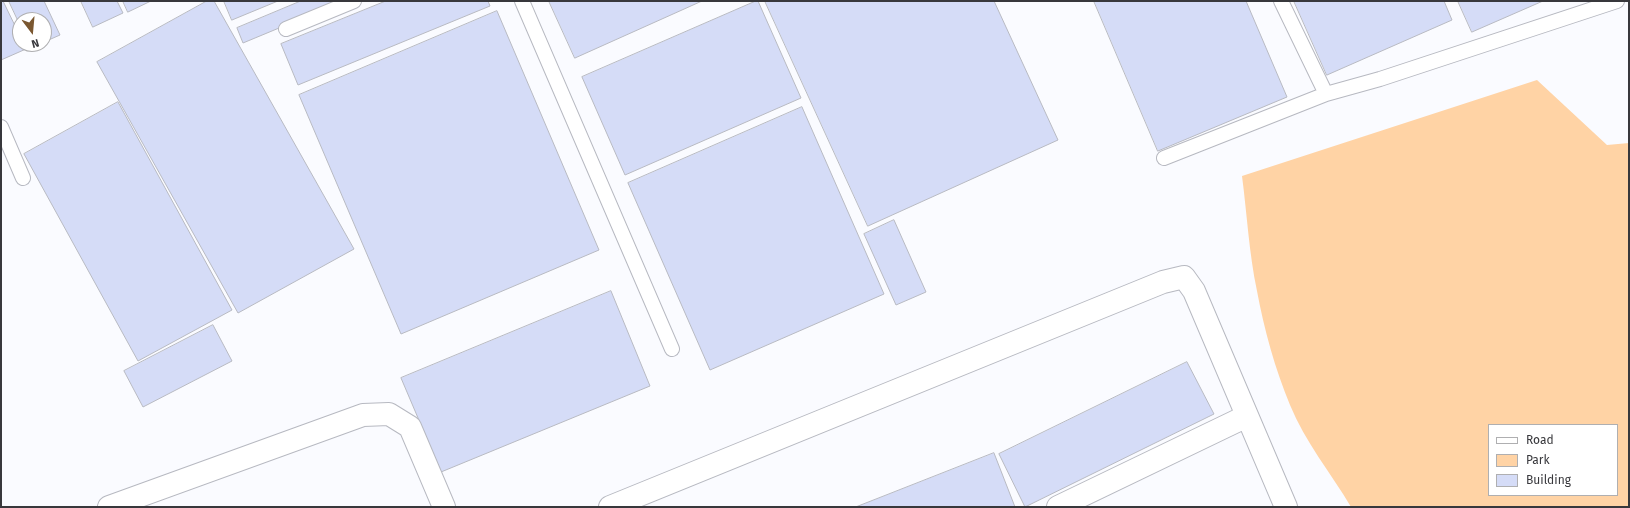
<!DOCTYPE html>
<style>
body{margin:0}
#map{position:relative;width:1630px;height:508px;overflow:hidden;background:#fafbff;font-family:"Fira Sans",sans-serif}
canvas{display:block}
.frame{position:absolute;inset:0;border:2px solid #38383c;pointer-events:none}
.legend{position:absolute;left:1488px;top:424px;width:130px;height:72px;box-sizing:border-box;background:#fff;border:1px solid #afafb1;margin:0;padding:5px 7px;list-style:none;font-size:12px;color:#38383c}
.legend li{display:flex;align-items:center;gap:8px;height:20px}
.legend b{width:20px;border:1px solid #afafb1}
.north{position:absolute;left:12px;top:12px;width:40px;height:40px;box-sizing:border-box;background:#fff;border:1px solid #afafb1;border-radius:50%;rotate:164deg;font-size:11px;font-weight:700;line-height:16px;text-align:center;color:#38383c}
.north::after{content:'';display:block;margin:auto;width:14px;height:18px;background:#7a5730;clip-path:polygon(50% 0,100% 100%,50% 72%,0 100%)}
</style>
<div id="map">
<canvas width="1630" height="508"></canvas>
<div class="frame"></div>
<ul class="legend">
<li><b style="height:5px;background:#fff"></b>Road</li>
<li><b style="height:11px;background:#ffd3a5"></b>Park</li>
<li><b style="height:11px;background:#d5dcf7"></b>Building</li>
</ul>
<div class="north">N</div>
</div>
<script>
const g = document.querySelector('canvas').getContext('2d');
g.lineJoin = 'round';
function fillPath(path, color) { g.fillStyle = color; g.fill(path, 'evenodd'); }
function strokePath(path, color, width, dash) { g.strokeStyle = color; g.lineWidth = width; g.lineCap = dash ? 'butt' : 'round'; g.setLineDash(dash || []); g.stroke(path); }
const green = new Path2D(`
 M 1537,80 L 1607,145 L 1629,143 L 1629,507 L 1351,507 C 1331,473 1305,442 1290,405 C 1275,369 1264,329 1257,291 C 1249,253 1247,214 1242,176 ZM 1489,425 L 1617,425 L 1617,495 L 1489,495 Z`);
const building = new Path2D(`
 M 1,1 L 3,1 L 20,36 L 20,44 L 24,44 L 26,49 L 1,60 Z
 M 9,1 L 44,1 L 60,35 L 44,42 L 44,20 L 20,20 L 20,25 Z
 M 81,1 L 117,1 L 123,13 L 93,27 Z
 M 123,1 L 151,1 L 128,12 Z
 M 207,1 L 214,1 L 354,249 L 238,313 L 97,62 Z
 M 224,1 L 278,1 L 232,20 Z
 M 301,1 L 344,1 L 243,43 L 237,28 Z
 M 386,1 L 488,1 L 490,6 L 298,85 L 281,44 Z
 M 549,1 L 702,1 L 575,58 Z
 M 756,1 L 758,1 L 801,98 L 625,175 L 582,77 Z
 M 765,1 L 994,1 L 1058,140 L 868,226 Z
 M 1094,1 L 1246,1 L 1287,97 L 1158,151 Z
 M 1294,1 L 1444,1 L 1452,20 L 1327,75 Z
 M 1458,1 L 1543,1 L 1472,32 Z
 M 497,11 L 599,250 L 401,334 L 299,95 Z
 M 118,102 L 232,310 L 138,361 L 24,154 Z
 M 802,107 L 884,294 L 710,370 L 628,183 Z
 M 894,220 L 926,292 L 896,305 L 864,234 Z
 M 611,291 L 650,386 L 441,472 L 401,378 Z
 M 213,325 L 232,361 L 143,407 L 124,371 Z
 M 1187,362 L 1214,414 L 1025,507 L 999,454 Z
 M 994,453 L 1015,507 L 856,507 Z`);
const lane = new Path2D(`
 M 522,1 L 672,349
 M 1281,1 L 1326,94 L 1380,79 L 1617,1
 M 286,29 L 354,1
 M 1,127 L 23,178
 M 1164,158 L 1326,94`);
const street = new Path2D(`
 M 109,507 L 363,415 L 389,414 L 410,427 L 444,507
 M 610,507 L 1163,282 L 1184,277 L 1194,291 L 1286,507
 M 1058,507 L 1247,416`);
fillPath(green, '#ffd3a5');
fillPath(building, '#d5dcf7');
strokePath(building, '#b8bac2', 1);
strokePath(lane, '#b7b9c1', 16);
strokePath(street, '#b7b9c1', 24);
strokePath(lane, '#fff', 14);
strokePath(street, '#fff', 22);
</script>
